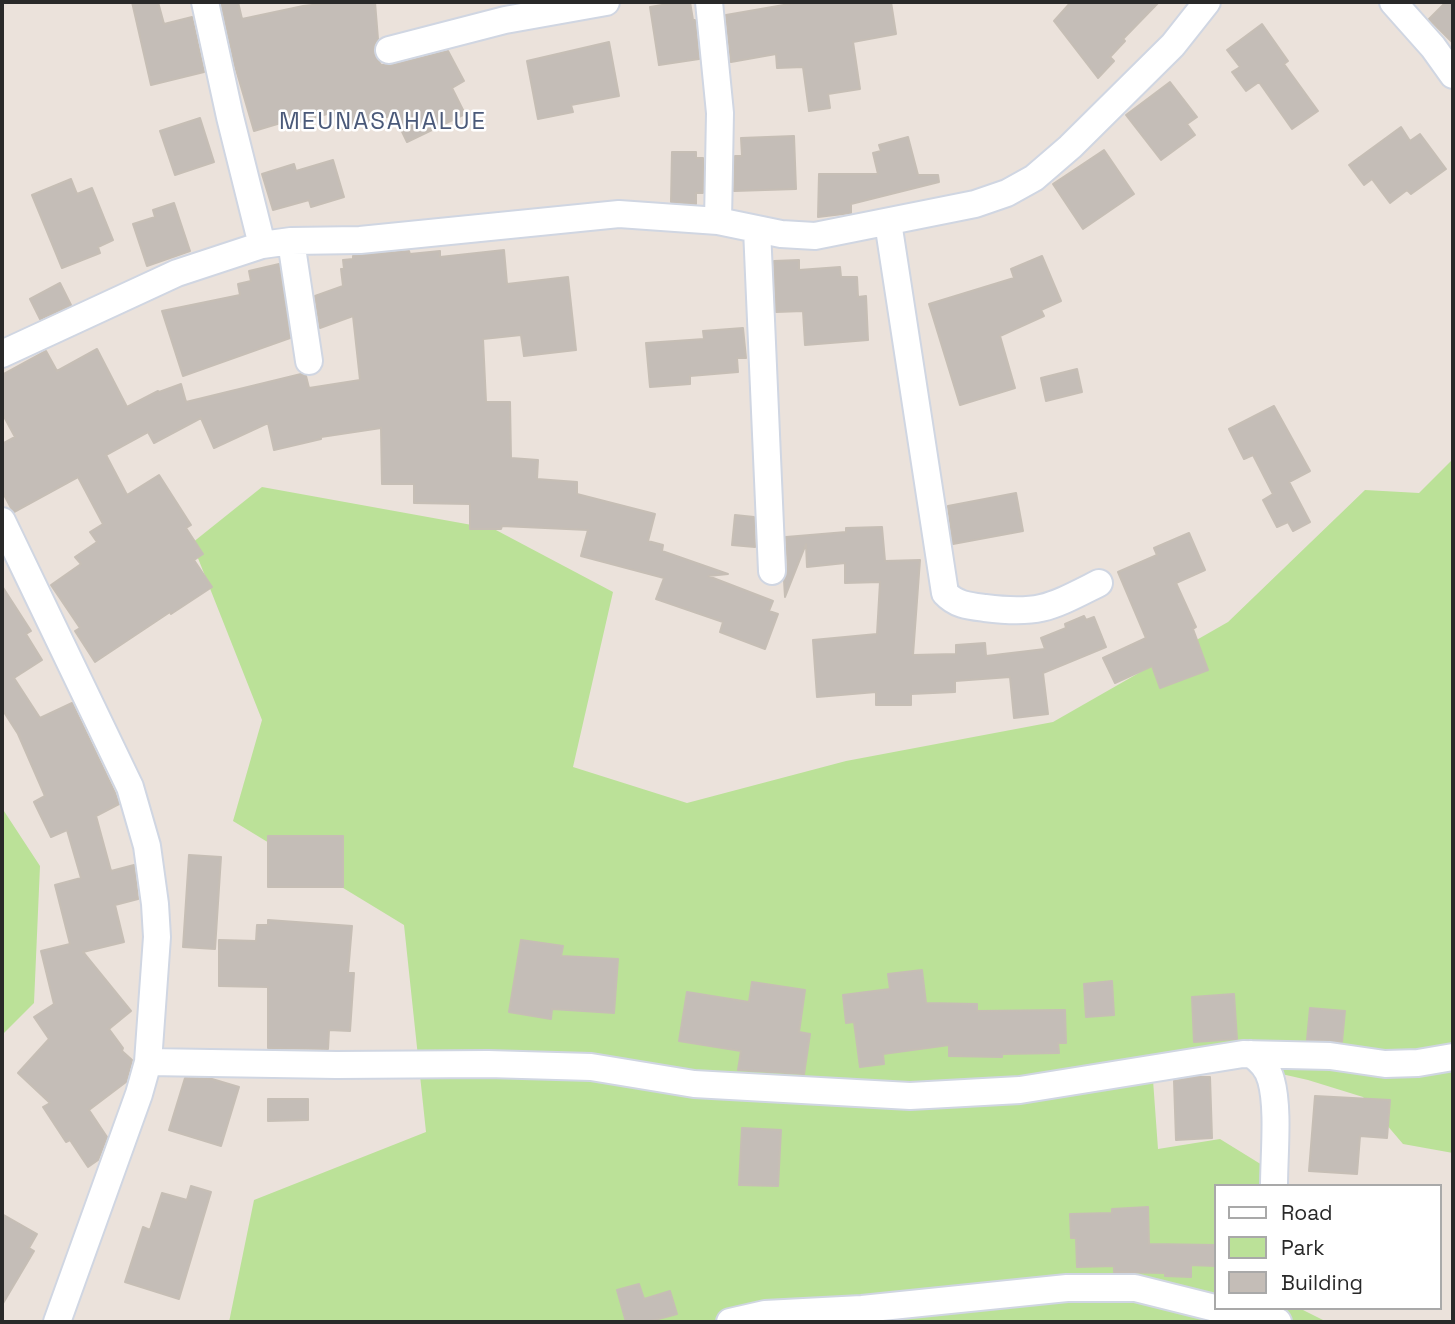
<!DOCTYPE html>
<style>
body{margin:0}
#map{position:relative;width:1455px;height:1324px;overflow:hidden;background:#ebe2db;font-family:"Space Grotesk",sans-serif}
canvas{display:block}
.frame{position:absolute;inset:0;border:4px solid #292929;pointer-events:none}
.legend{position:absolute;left:1214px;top:1184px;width:228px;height:126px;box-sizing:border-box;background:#fff;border:2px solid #a9a9a9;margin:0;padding:9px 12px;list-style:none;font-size:21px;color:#292929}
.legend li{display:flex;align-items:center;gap:14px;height:35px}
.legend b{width:35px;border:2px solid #a9a9a9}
</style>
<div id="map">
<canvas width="1455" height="1324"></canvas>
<div class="frame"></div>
<ul class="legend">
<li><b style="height:9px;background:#fff"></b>Road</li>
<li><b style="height:19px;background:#bbe198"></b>Park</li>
<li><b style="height:19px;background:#c4bdb7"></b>Building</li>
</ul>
</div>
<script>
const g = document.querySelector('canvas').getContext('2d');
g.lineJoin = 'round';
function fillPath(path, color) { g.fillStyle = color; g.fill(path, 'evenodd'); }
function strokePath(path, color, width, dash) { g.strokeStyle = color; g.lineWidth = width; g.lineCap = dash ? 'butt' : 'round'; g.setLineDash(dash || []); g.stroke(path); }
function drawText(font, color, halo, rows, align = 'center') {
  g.font = font + ' "Space Grotesk",sans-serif'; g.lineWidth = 5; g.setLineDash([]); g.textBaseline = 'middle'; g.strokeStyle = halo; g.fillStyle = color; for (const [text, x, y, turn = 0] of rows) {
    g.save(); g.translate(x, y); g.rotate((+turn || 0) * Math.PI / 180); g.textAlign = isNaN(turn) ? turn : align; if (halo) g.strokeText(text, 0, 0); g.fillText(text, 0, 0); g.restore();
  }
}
const green = new Path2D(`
 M 1453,459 L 1453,1153 L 1403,1144 L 1363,1097 L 1308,1080 L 1220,1060 L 1153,1080 L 1158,1149 L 1220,1139 L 1267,1168 L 1276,1186 L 1215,1186 L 1215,1308 L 1299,1308 L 1327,1322 L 229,1322 L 254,1200 L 426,1132 L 404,925 L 233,821 L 262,720 L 192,543 L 262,487 L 494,529 L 613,592 L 573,767 L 687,803 L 846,761 L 1053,722 L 1228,622 L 1365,490 L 1419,493 Z
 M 2,808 L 40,866 L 34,1003 L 2,1035 Z`);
const building = new Path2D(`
 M 132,2 L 158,2 L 164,24 L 192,17 L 204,72 L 151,85 Z
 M 221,2 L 238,2 L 242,19 L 303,6 L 340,2 L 375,2 L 378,39 L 374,45 L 374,53 L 381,65 L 393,65 L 448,51 L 464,81 L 452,88 L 465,114 L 407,142 L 394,115 L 339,130 L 334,112 L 285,126 L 284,122 L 254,131 L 235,66 Z
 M 680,2 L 690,2 L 693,20 L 695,20 L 699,59 L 659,65 L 650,7 Z
 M 801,2 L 891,2 L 896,34 L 853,42 L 860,89 L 828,94 L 830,108 L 809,111 L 803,67 L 777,68 L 776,54 L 731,62 L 726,15 Z
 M 1071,2 L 1159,2 L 1123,39 L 1125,41 L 1110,57 L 1114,61 L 1098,78 L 1054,21 Z
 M 1446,2 L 1453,2 L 1453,43 L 1429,19 Z
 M 1262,24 L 1288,61 L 1284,64 L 1318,111 L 1292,129 L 1259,82 L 1246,91 L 1232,72 L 1240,67 L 1227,50 Z
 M 609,42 L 619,96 L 571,105 L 573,112 L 538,119 L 527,61 Z
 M 1170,82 L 1197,117 L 1187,124 L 1195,135 L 1161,160 L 1126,115 Z
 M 200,118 L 214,162 L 175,175 L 160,131 Z
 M 1401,127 L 1410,141 L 1420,134 L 1446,169 L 1411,194 L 1407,190 L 1390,203 L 1372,179 L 1364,185 L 1349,165 Z
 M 794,136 L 796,189 L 734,191 L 735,156 L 742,156 L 741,138 Z
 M 908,137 L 918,175 L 938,175 L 939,182 L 851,204 L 851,213 L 818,217 L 819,174 L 878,174 L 873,153 L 881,151 L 879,145 Z
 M 1104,150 L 1134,194 L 1083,229 L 1053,184 Z
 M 672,152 L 696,152 L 696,158 L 703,158 L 703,193 L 696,193 L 696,204 L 671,202 Z
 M 333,160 L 344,197 L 311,207 L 309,200 L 273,210 L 262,174 L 294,164 L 296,171 Z
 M 71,179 L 77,194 L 92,188 L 113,240 L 98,247 L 100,253 L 62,268 L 32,195 Z
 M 174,203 L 190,251 L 147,266 L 133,224 L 155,217 L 153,210 Z
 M 504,250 L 507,284 L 568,277 L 576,350 L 524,356 L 521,335 L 483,339 L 486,402 L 510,402 L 511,458 L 538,460 L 537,479 L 577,482 L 577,494 L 655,514 L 648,541 L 663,545 L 662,551 L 728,574 L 708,576 L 773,601 L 769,611 L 778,614 L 765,649 L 720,632 L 723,622 L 656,599 L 664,578 L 581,556 L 588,530 L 502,526 L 501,529 L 470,529 L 470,504 L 414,503 L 414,484 L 382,484 L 381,428 L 321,437 L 321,439 L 274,450 L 268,423 L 214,448 L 201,418 L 154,443 L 148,432 L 106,455 L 127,495 L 159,475 L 191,525 L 186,528 L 203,554 L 194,560 L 212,587 L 171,614 L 170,612 L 95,662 L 75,631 L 80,628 L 51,585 L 81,564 L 75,557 L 97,542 L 90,532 L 103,524 L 78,477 L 14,512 L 11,508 L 2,491 L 2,444 L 15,437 L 2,413 L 2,375 L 46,351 L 57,371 L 97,349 L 127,407 L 158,391 L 159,392 L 181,384 L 186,402 L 301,374 L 306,376 L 309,388 L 360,380 L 353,316 L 320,328 L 315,296 L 343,286 L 341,269 L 344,269 L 343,260 L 353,259 L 353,256 L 409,251 L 410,254 L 440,251 L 440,257 Z
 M 1042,256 L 1061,301 L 1041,310 L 1044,316 L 1000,336 L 1015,388 L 960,405 L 929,304 L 1014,278 L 1011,269 Z
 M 799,260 L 799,270 L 840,267 L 841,277 L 857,277 L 858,297 L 866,296 L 868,340 L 805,345 L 803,311 L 776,312 L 774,261 Z
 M 279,264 L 290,338 L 183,376 L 162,311 L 240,295 L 238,284 L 251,281 L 249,271 Z
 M 60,283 L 71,305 L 40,319 L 30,299 Z
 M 743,328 L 746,358 L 737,358 L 738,372 L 690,376 L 690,384 L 650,387 L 646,343 L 704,339 L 703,331 Z
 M 1077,369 L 1082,392 L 1046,401 L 1041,378 Z
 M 1274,406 L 1310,471 L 1289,482 L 1310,522 L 1293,531 L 1288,522 L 1277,527 L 1263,500 L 1273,494 L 1253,455 L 1244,459 L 1229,429 Z
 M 1016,493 L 1023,531 L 953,544 L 948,506 Z
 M 735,515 L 754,517 L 755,547 L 732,545 Z
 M 882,527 L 885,561 L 920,560 L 913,655 L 956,654 L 956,645 L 985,643 L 986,656 L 1045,649 L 1041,638 L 1066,628 L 1065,624 L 1084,616 L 1086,620 L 1094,617 L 1106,647 L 1043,673 L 1048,714 L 1014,718 L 1010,677 L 955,681 L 955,692 L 911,694 L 911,705 L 876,705 L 876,692 L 817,697 L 813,640 L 877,634 L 880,582 L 845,583 L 845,563 L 807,567 L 806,544 L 785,597 L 784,580 L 788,570 L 786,537 L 846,532 L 846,528 Z
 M 1189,533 L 1205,570 L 1176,583 L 1196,627 L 1193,629 L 1208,670 L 1160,688 L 1152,666 L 1115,683 L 1103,658 L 1146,638 L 1118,572 L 1157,555 L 1154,548 Z
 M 2,586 L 31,631 L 26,634 L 42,660 L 14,678 L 40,718 L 72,703 L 115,793 L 119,804 L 96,816 L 111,871 L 134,865 L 138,899 L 115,905 L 124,942 L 83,952 L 131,1011 L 109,1029 L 123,1048 L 122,1051 L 132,1060 L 126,1082 L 89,1110 L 107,1137 L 98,1160 L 88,1167 L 70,1140 L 66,1142 L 43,1107 L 50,1103 L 18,1073 L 49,1039 L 34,1017 L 54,1004 L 41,951 L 70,944 L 55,885 L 81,878 L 67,830 L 51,837 L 34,802 L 45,796 L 18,734 L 2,709 Z
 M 268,836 L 343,836 L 343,887 L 268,887 Z
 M 189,855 L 221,857 L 215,949 L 183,947 Z
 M 268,920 L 352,926 L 348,973 L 354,973 L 350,1031 L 329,1030 L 328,1049 L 268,1048 L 268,987 L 219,986 L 219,940 L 256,941 L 257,925 L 268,925 Z
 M 521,940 L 563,946 L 561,956 L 618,959 L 614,1013 L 552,1009 L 551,1019 L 509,1012 Z
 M 922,970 L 926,1003 L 977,1004 L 977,1011 L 1065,1010 L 1066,1043 L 1058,1043 L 1059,1053 L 1002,1054 L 1002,1057 L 949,1056 L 949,1045 L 883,1054 L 884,1064 L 860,1067 L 854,1022 L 846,1023 L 843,995 L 890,989 L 888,974 Z
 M 1112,981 L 1114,1015 L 1086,1017 L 1084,984 Z
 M 752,982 L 805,990 L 799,1032 L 810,1034 L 804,1074 L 738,1070 L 741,1051 L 679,1041 L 687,992 L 749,1002 Z
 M 1234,994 L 1237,1039 L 1194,1042 L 1192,997 Z
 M 1310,1008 L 1345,1011 L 1342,1042 L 1307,1040 Z
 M 1196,1077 L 1210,1077 L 1212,1138 L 1176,1140 L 1174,1081 Z
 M 185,1078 L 212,1079 L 239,1087 L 221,1146 L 169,1130 Z
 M 1315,1096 L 1390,1100 L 1387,1138 L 1360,1136 L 1357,1174 L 1309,1171 Z
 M 268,1099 L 308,1099 L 308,1120 L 268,1121 Z
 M 742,1128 L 781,1130 L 778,1186 L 739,1185 Z
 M 191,1186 L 211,1192 L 179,1299 L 125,1282 L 143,1227 L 150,1230 L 162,1193 L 187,1200 Z
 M 1148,1207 L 1149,1244 L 1215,1245 L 1215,1266 L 1191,1265 L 1191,1277 L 1165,1276 L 1165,1273 L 1114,1272 L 1114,1266 L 1077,1267 L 1076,1238 L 1071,1238 L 1070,1214 L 1112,1213 L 1112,1209 Z
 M 2,1214 L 37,1234 L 29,1248 L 34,1251 L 2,1305 Z
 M 639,1284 L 644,1299 L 670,1291 L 677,1314 L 647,1322 L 626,1322 L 617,1290 Z`);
const minor = new Path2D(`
 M 205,2 L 230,117 L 262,245
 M 709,2 L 720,113 L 718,221
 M 1393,2 L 1433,47 L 1453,75
 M 389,50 L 505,20 L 606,2
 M 888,222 L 945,593 C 956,605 969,606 985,608 C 1040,615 1051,607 1099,583
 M 757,229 L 772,571
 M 291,241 L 309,361
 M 2,354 L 177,273 L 262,245 L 291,241 L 360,240 L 619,214 L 718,221 L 781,234 L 815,236 L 975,204 L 1007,193 L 1034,178 L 1070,147 L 1173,45 L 1207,2
 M 2,521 L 130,787 L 147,846 L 155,904 L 157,937 L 148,1062 L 139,1094 L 57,1322
 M 1251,1054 C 1260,1060 1268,1068 1271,1080 C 1279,1108 1274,1155 1274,1186
 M 148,1062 L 336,1065 L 488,1064 L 591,1067 L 694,1084 L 910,1096 L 1020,1090 L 1243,1054 L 1330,1056 L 1385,1064 L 1418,1063 L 1453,1057
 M 1216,1308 L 1278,1322
 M 730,1322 L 765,1314 L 862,1309 L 1067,1288 L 1135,1288 L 1215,1308`);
const quarterNames = [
 ["MEUNASAHALUE",383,122]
];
fillPath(green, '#bbe198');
fillPath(building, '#c4bdb7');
strokePath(building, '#c6beb5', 2);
strokePath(minor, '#d0d6e2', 30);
strokePath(minor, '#fff', 26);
g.letterSpacing = '2px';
drawText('24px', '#4a5979', '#fff', quarterNames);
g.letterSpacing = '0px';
</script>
